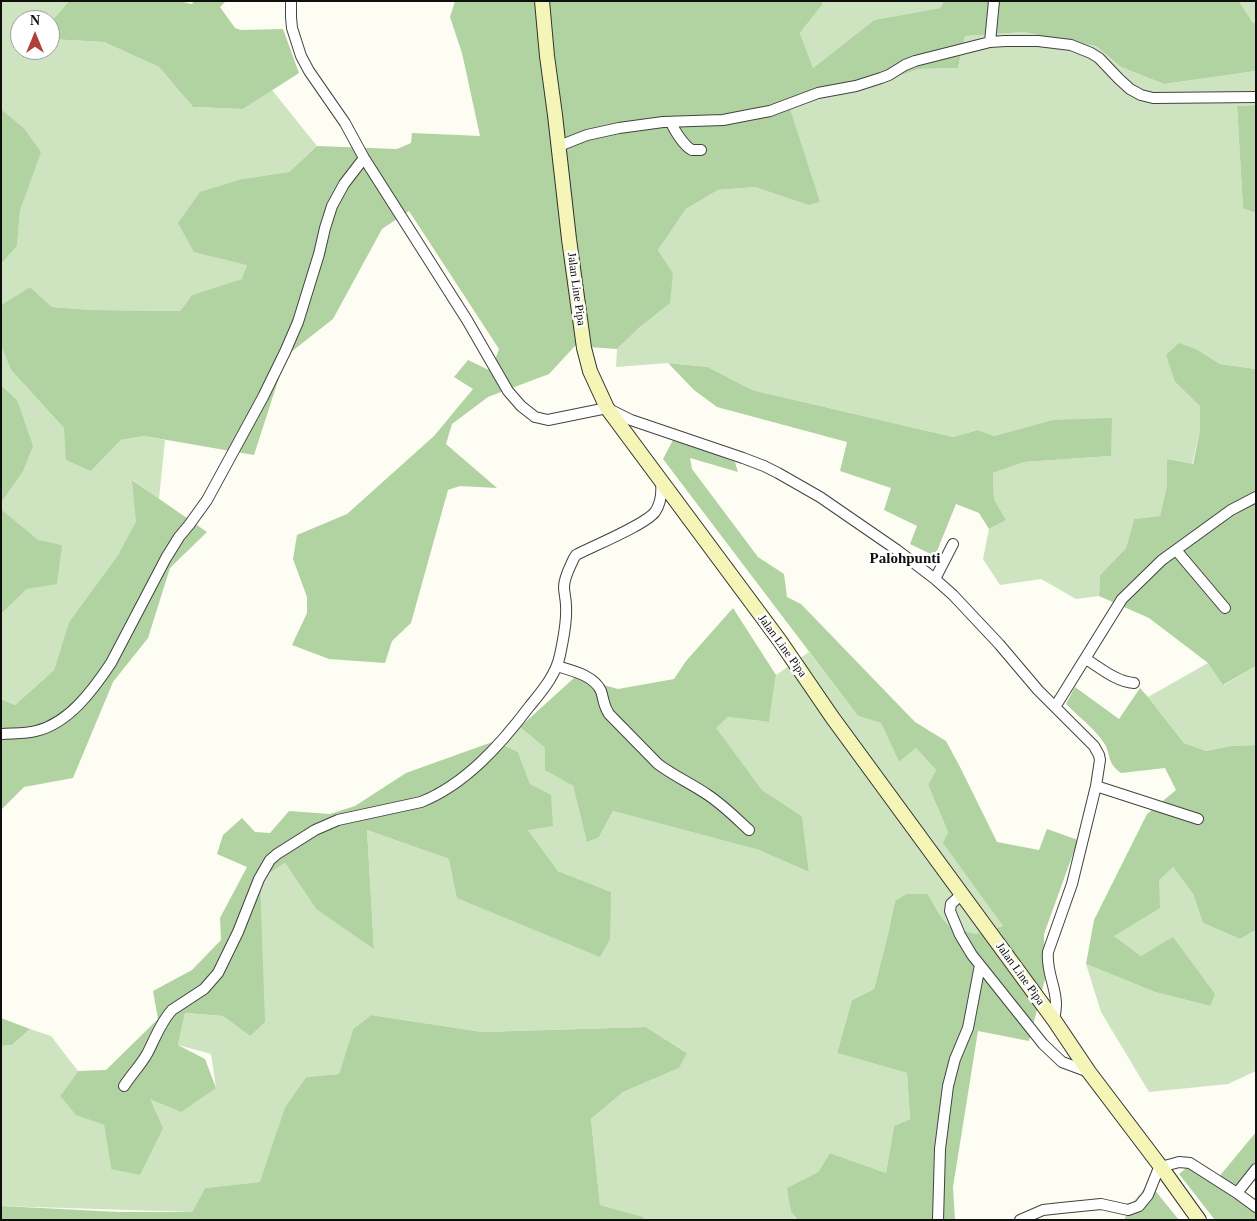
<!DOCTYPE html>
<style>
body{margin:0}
#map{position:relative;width:1257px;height:1221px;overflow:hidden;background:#fdfdf3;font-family:"Times New Roman",serif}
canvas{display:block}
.frame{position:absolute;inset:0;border:2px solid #0f0f0f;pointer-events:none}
.north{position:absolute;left:10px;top:10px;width:50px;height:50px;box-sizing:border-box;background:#fff;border:1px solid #9f9f9f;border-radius:50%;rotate:0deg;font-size:14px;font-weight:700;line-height:20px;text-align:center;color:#0f0f0f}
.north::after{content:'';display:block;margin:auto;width:18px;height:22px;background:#ae4138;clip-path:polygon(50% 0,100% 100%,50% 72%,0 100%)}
</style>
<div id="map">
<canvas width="1257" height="1221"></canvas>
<div class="frame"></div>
<div class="north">N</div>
</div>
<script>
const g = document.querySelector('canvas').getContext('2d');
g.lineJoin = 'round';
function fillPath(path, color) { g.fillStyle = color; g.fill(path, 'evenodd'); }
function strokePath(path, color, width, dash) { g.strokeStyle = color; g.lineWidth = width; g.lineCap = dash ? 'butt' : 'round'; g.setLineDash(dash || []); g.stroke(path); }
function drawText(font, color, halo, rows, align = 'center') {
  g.font = font + ' "Times New Roman",serif'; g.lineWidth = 5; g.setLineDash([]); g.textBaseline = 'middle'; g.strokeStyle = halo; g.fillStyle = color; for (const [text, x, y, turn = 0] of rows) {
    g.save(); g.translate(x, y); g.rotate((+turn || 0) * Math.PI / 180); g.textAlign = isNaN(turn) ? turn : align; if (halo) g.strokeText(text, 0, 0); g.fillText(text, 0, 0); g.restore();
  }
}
const green = new Path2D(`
 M 1,1 L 69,1 L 50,23 L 50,20 L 20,20 L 20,50 L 50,50 L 50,39 L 104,42 L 159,67 L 193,107 L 243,109 L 272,90 L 317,146 L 289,172 L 242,179 L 247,265 L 243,279 L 192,295 L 180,311 L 91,310 L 52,307 L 30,287 L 1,305 L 1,264 L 17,246 L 20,211 L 40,152 L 24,128 L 1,109 Z
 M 822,1 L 944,1 L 940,8 L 874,20 L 813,68 L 800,33 L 822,5 Z
 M 1239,1 L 1256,1 L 1256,23 L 1253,23 Z
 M 1025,32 L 1066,42 L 1096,46 L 1121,67 L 1164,84 L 1256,71 L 1256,105 L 1237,106 L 1243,207 L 1256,213 L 1256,369 L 1220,364 L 1198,350 L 1175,382 L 1200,406 L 1200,430 L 1192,464 L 1167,459 L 1167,485 L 1160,516 L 1134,519 L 1126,548 L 1100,575 L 1099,596 L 1076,599 L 1041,579 L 1000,585 L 983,559 L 989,529 L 1006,520 L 994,499 L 993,473 L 1024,462 L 1111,456 L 1052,420 L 994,436 L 978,430 L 953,437 L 752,390 L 708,367 L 668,363 L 616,367 L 617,349 L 641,326 L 673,273 L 658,250 L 686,209 L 718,190 L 755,187 L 808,205 L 789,106 L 869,86 L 919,69 L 958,68 L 965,36 Z
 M 1,346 L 11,370 L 64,428 L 91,471 L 121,440 L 144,436 L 165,440 L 159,499 L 133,480 L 137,522 L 118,555 L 69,622 L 54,670 L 15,705 L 1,699 L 1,614 L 27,589 L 57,583 L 61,545 L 38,541 L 1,509 L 1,503 L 22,473 L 17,400 L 1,385 Z
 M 809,652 L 858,716 L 881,723 L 899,762 L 916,748 L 936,770 L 928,785 L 948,832 L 944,843 L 1003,926 L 975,934 L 948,925 L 939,914 L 928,894 L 895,901 L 888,934 L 874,989 L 852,1000 L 837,1053 L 907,1073 L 910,1119 L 894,1126 L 886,1173 L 830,1153 L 818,1172 L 788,1188 L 791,1212 L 798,1220 L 643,1220 L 644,1217 L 600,1205 L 591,1119 L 623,1092 L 679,1068 L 686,1052 L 646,1027 L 482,1032 L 371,1015 L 353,1029 L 339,1074 L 306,1077 L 285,1107 L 261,1182 L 205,1188 L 192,1212 L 1,1206 L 1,1046 L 12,1045 L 30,1029 L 51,1036 L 78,1071 L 60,1096 L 77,1115 L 104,1125 L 111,1169 L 149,1099 L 216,1088 L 211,1054 L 178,1045 L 185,1013 L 223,1016 L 250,1036 L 260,879 L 285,863 L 316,909 L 374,948 L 367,830 L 449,859 L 611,892 L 558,871 L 528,830 L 530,784 L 518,752 L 495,741 L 520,727 L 545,748 L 546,770 L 573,786 L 587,841 L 599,837 L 613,811 L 759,850 L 809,872 L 802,816 L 762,790 L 715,728 L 728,717 L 769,722 L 776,675 Z
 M 1208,663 L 1224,685 L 1256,666 L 1256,745 L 1230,746 L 1206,751 L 1184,743 L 1148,697 Z
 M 1173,867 L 1193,894 L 1203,923 L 1240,939 L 1256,930 L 1256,1071 L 1228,1084 L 1149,1092 L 1101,1012 L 1086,964 L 1155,992 L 1210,1006 L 1141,956 L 1114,936 L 1158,880 Z`);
const forest = new Path2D(`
 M 69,1 L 179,1 L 192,4 L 194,1 L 226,1 L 220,7 L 235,28 L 241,30 L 283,29 L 299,73 L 243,109 L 193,107 L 159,67 L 104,42 L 50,39 L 50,23 Z
 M 455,1 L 822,1 L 822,5 L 800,33 L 813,68 L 874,20 L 940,8 L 944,1 L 1239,1 L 1253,23 L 1256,23 L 1256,71 L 1164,84 L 1121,67 L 1096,46 L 1066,42 L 1025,32 L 965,36 L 958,68 L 919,69 L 869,86 L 789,106 L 820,202 L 808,205 L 755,187 L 718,190 L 686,209 L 658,250 L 673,273 L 670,303 L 641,326 L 617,349 L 575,346 L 549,374 L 488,397 L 452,424 L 446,444 L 497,488 L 460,486 L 448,490 L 411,623 L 392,641 L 385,663 L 329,659 L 292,645 L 307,613 L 307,597 L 293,559 L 297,535 L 347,514 L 434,436 L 473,389 L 454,377 L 468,360 L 491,371 L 499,349 L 409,211 L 382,229 L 333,319 L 286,356 L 254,455 L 144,436 L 121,440 L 91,471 L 66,460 L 64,428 L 11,370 L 1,346 L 1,305 L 30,287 L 52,307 L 91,310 L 180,311 L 192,295 L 242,279 L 247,265 L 194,252 L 178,223 L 200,192 L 242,179 L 289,172 L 317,146 L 397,149 L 411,143 L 412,133 L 480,136 L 462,53 L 450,17 Z
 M 1256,105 L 1256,213 L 1243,208 L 1237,106 Z
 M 1,109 L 24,128 L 41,152 L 20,211 L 17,246 L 1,264 Z
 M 1179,343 L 1198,350 L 1220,364 L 1256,369 L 1256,666 L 1223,685 L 1208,663 L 1149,618 L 1099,596 L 1100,575 L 1126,548 L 1134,519 L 1160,516 L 1167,485 L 1167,459 L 1193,464 L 1200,430 L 1200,406 L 1175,382 L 1166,355 Z
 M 668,363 L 708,367 L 752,390 L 953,437 L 978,430 L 994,436 L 1052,420 L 1112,418 L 1111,456 L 1024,462 L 993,473 L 994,499 L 1006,520 L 989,529 L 979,513 L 956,504 L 935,556 L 910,544 L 917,526 L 884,510 L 891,488 L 840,471 L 847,442 L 717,407 L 694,390 Z
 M 1,385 L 17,400 L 33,446 L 22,473 L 1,503 Z
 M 674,438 L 735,462 L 738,472 L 690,458 L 692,469 L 758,557 L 784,574 L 787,597 L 801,604 L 915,722 L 946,741 L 960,767 L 997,842 L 1039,850 L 1047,829 L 1078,840 L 1044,934 L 1044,961 L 1045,979 L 1029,1041 L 978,1031 L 953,1187 L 955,1220 L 798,1220 L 791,1212 L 787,1188 L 818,1172 L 830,1153 L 886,1173 L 894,1126 L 910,1119 L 907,1073 L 837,1053 L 852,1000 L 874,989 L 888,934 L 895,901 L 907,894 L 928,894 L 939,914 L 948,925 L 975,934 L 1003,926 L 943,843 L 948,832 L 928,785 L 936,770 L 916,748 L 899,762 L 881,723 L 858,716 L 663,459 Z
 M 132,480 L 207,532 L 170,568 L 148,638 L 113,682 L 73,778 L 24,787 L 1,810 L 1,699 L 15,705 L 54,670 L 69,622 L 118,555 L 136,522 Z
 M 1,509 L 38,540 L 62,545 L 57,584 L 27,589 L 1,614 Z
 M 733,608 L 776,675 L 769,722 L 728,717 L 716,728 L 762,790 L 802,816 L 809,872 L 759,850 L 613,811 L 599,837 L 587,842 L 573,786 L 545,770 L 545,748 L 520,727 L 575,677 L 618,689 L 674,679 L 686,661 Z
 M 1075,687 L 1119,719 L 1140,688 L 1148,697 L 1184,743 L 1206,751 L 1230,746 L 1256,745 L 1256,930 L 1240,939 L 1203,923 L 1193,894 L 1173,867 L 1159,880 L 1160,908 L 1114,936 L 1141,956 L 1173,937 L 1215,994 L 1210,1006 L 1155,992 L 1086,964 L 1094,920 L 1147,814 L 1176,790 L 1165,768 L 1121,773 C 1106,762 1112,756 1104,743 C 1095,729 1078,716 1066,704 Z
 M 495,741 L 518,752 L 530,784 L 551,795 L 553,826 L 528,830 L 558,871 L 611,892 L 610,939 L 600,957 L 457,898 L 449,859 L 367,830 L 374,949 L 316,909 L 285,863 L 260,879 L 265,1022 L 250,1036 L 223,1016 L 185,1013 L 178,1045 L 205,1059 L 216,1088 L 181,1112 L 150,1099 L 163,1128 L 140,1175 L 111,1169 L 104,1125 L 76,1115 L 60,1096 L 78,1071 L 106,1070 L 158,1019 L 153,991 L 192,970 L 221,940 L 220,918 L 247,867 L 217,854 L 223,835 L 242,818 L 255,832 L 270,833 L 289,811 L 330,814 L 355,806 L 406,773 Z
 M 371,1015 L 482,1032 L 646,1027 L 687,1053 L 679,1068 L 623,1092 L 591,1119 L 600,1205 L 644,1217 L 643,1220 L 1,1220 L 1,1206 L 120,1212 L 192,1212 L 205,1188 L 260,1182 L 285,1107 L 306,1077 L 339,1074 L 353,1029 Z
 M 1,1018 L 30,1029 L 12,1045 L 1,1046 Z
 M 1256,1132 L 1256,1176 L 1244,1194 L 1256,1205 L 1256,1220 L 1215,1220 L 1179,1174 L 1192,1163 L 1218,1178 Z
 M 1149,1183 L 1179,1220 L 1124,1220 L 1131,1205 Z`);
const minor = new Path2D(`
 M 291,1 L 291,17 L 292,28 L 301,56 L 309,71 L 345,123 L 364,158 L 467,320 L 508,391 L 521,406 L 535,417 L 548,420 L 607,408 L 631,420 L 743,458 L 764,466 L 778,473 L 820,497 L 897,550 L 935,579 L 953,595 L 999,644 L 1038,690 L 1094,746 L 1099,755 L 1100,760 L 1096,786 L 1072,884 L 1048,952 C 1046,972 1056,986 1056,1004 C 1056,1010 1055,1015 1054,1020
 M 990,42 L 994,1
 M 671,122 C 674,130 684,146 692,150 C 694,150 699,150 701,150
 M 559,146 L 587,135 L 619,128 L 663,122 L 723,120 L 754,114 L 770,111 L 818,93 L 856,86 L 881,78 L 889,75 L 905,65 L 915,61 L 990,42 L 1005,41 L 1038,41 L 1071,45 L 1091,53 L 1099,58 L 1119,79 L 1130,89 L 1141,95 L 1153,98 L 1256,97
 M 1176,550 L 1225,608
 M 935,579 L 953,544
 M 1086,659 C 1100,668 1117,682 1134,683
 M 557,666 C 572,671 594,675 601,691 C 604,700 603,705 609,714 L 658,764 C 674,776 692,784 708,795 C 723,805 736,818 749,830
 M 1055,707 L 1122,599 L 1162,560 L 1231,510 L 1256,497
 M 1,734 C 12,733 25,734 36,731 C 69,723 93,690 111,663 L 166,558 L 179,537 L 189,525 L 207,500 L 263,397 L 285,352 L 298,322 L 319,254 L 325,228 L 332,206 L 344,184 L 364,158
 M 1096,786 L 1198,819
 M 962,894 L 951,904 L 950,911 L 960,935 L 972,955 L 1043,1044 L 1062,1062 L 1089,1072
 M 124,1086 C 131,1075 140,1066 147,1054 C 155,1039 160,1023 172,1010 L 204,989 L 218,973 L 238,932 L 259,879 L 270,860 L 277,854 L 315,830 L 338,820 L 421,802 C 466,784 501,744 529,707 C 542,691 556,675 560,655 C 563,641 567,620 566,606 C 566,599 564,593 564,587 C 564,577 570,567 574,558 L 576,555 C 593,546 645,525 655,512 C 661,503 662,492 661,482
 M 1161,1167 L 1179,1162 L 1190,1163 L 1237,1193 L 1256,1207
 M 1237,1193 L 1256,1169
 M 938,1220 L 940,1149 L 948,1086 L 955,1059 L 968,1028 L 980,965
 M 1020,1220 L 1043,1210 L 1061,1208 L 1101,1204 L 1128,1210 L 1139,1206 L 1148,1195 L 1160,1165`);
const secondary = new Path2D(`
 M 542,1 L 547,56 L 555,115 L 569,239 L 584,348 L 590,371 L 607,408 L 780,641 L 832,717 L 1054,1020 L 1089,1072 L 1161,1167 L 1199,1220`);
const streetNames = [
 ["Jalan Line Pipa",576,289,82],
 ["Jalan Line Pipa",782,646,54],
 ["Jalan Line Pipa",1020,974,54]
];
const quarterNames = [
 ["Palohpunti",905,559]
];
fillPath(green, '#cee4c0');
fillPath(forest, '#b1d3a1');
strokePath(minor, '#424242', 12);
strokePath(secondary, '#313131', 16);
strokePath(minor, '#fff', 10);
strokePath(secondary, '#f4f5b6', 14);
drawText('12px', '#0f0f0f', '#fff', streetNames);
drawText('bold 15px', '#0f0f0f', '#fff', quarterNames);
</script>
